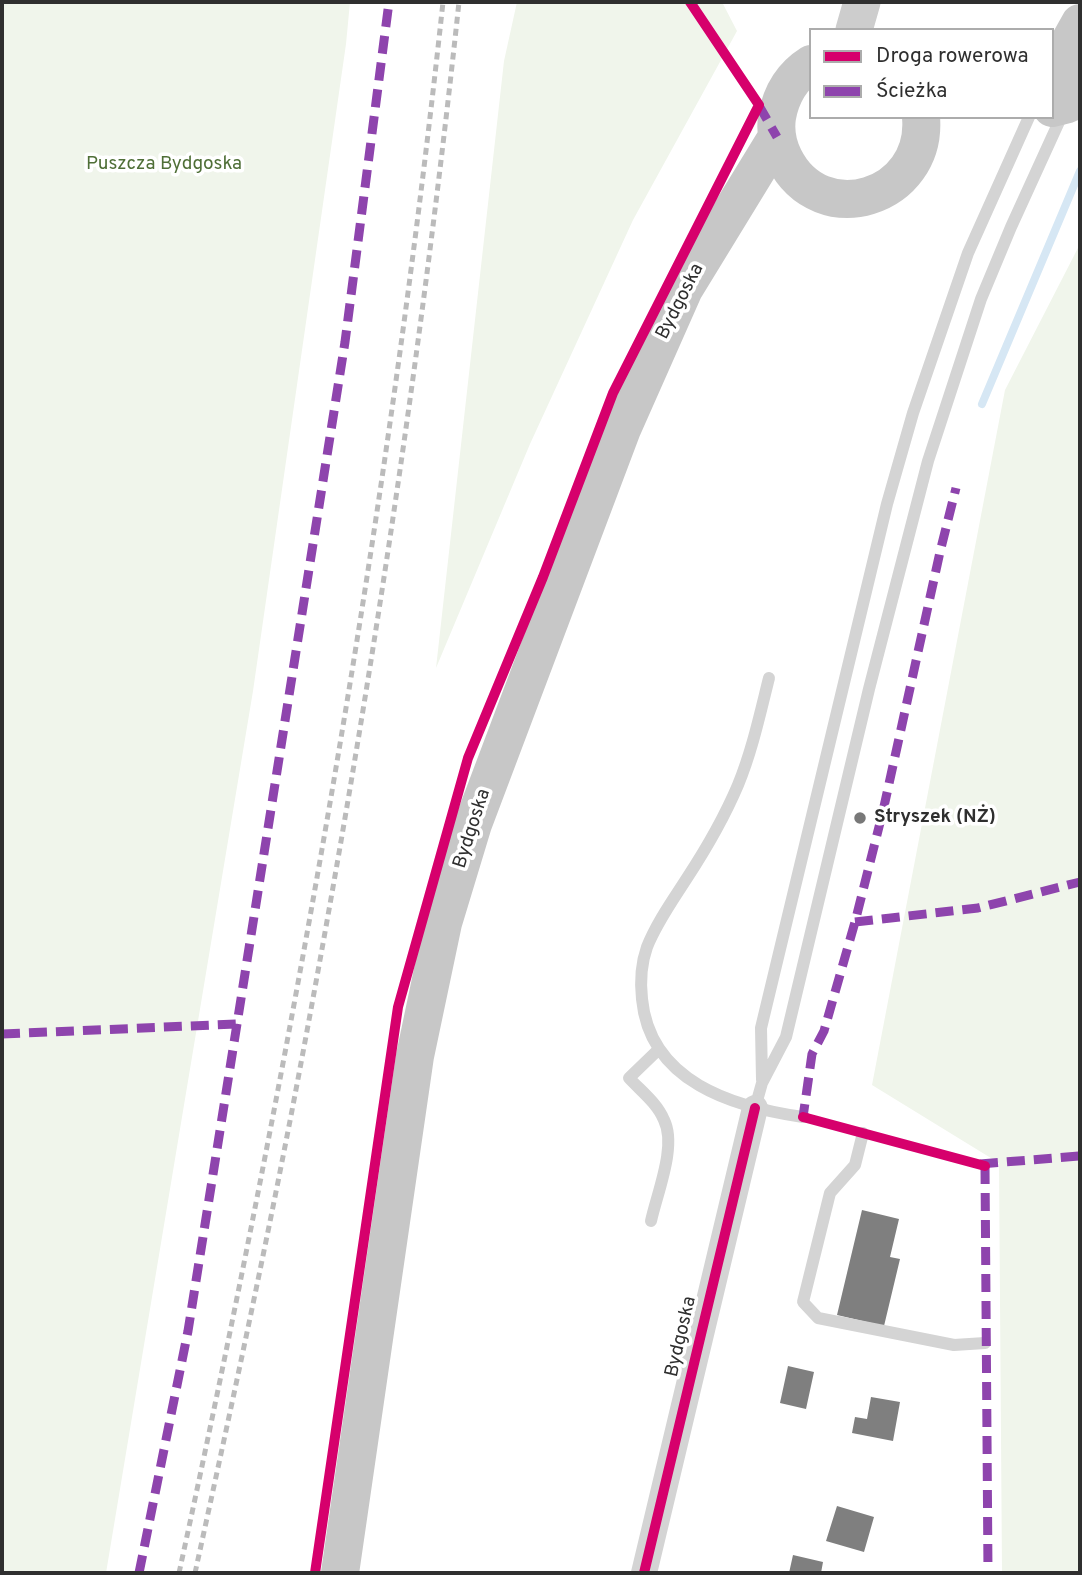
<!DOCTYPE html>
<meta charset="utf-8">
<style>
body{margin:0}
#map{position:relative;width:1082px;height:1575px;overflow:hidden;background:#fff;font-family:Overpass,sans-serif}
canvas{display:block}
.frame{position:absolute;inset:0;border:4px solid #2f2f2f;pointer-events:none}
.legend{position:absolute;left:809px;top:28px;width:245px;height:91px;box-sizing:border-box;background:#fff;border:2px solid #acacac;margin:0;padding:9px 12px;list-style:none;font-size:21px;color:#2f2f2f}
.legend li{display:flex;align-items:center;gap:14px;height:35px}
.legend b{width:35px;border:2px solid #acacac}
</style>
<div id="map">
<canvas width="1082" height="1575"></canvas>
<div class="frame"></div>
<ul class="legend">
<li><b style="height:9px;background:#d6006c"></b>Droga rowerowa</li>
<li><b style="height:9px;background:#8e44ad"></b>Ścieżka</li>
</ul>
</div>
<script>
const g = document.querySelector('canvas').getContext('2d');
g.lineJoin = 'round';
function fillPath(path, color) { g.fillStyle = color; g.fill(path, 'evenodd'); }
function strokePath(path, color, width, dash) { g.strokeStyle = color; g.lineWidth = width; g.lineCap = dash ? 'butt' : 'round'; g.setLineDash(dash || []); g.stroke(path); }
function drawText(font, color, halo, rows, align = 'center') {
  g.font = font + ' Overpass,sans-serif'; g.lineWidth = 7; g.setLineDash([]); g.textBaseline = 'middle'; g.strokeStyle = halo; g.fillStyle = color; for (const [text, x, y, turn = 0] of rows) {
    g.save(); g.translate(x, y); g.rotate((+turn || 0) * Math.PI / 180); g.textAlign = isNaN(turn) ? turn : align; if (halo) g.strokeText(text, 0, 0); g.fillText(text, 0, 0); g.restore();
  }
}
const green = new Path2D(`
 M 2,2 L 350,2 L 346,44 L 253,691 L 106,1573 L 2,1573 Z
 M 517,2 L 722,2 L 737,31 L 633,220 L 530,444 L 436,668 L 504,61 Z
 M 1080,244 L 1080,1573 L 1002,1573 L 999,1163 L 872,1085 L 1005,390 Z`);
const stream = new Path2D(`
 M 982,404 L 1080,171`);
const building = new Path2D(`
 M 862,1210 L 899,1219 L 890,1257 L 900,1259 L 884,1326 L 837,1315 Z
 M 788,1366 L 814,1372 L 806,1409 L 780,1403 Z
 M 871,1397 L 900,1402 L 893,1441 L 852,1433 L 855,1417 L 867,1419 Z
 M 837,1506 L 874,1517 L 864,1552 L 826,1541 Z
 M 793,1555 L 823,1562 L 821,1573 L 789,1573 Z`);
const lane = new Path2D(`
 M 769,678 C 760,714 752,751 738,785 C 724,818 706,849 687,878 C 673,900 657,922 647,947 C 641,964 640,981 642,999 C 650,1082 733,1107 803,1117
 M 762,1080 L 761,1028 L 887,504 L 913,413 L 968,253 L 1029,117
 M 755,1108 L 762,1083 L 786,1037 L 869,689 L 928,461 L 981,299 L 1011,227 L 1063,113
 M 863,1133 L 855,1165 L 830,1193 L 803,1302 L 818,1318 L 954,1345 L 985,1343
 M 651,1221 C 657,1193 677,1146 664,1120 C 657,1103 641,1091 629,1078 L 659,1049`);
const street = new Path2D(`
 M 644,1573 L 755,1108`);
const secondary = new Path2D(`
 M 854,30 L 862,2`);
const primary = new Path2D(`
 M 811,64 C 792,76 781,95 777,117 C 775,131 778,146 784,158 C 821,232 928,198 921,117
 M 1052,73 L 1080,23
 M 1052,108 L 1068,104 L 1080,78
 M 340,1573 L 415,1056 L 443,923 L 473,824 L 622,429 L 684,289 L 777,137`);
const rail = new Path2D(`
 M 179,1573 C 292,1054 386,531 443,2
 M 195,1573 C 232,1404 269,1234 301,1063 C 367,712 421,358 459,2`);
const quiet = new Path2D(`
 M 758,104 L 777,137
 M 855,922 L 978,908 L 1080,882
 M 2,1034 L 237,1024
 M 808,1118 L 803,1117 L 812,1054 L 824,1031 L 855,922 L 883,811 L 940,552 L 956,488
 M 980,1164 L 1080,1156
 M 985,1166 L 988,1573
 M 139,1573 L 188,1331 L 237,1024 L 345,342 L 389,2`);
const cycleway = new Path2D(`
 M 803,1117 L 985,1166
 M 315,1573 L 398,1007 L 468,758 L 543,577 L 613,393 L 759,105 L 690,2
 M 644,1573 L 755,1108`);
const markers = [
 [860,818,7,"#787878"]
];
const parkNames = [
 ["Puszcza Bydgoska",164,165]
];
const streetNames = [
 ["Bydgoska",681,302,-63],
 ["Bydgoska",473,829,-72],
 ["Bydgoska",682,1337,-77]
];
const poiNames = [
 ["Stryszek (NŻ)",874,818]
];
fillPath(green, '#f0f5eb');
strokePath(stream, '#d6e7f4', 8);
fillPath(building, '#7f7f7f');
strokePath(lane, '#d4d4d4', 12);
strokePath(street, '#d4d4d4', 26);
strokePath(secondary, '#cdcdcd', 37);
strokePath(primary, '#c7c7c7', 38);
strokePath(rail, '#bbb', 5, [7, 5]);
strokePath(quiet, '#8e44ad', 9, [18, 9]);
strokePath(cycleway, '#d6006c', 10);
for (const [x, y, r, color] of markers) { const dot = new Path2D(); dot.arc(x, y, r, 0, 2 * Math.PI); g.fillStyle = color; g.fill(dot); strokePath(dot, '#fff', 2.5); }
drawText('19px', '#4f6f37', '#fff', parkNames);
drawText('19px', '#2f2f2f', '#fff', streetNames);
drawText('bold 19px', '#2f2f2f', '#fff', poiNames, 'left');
</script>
